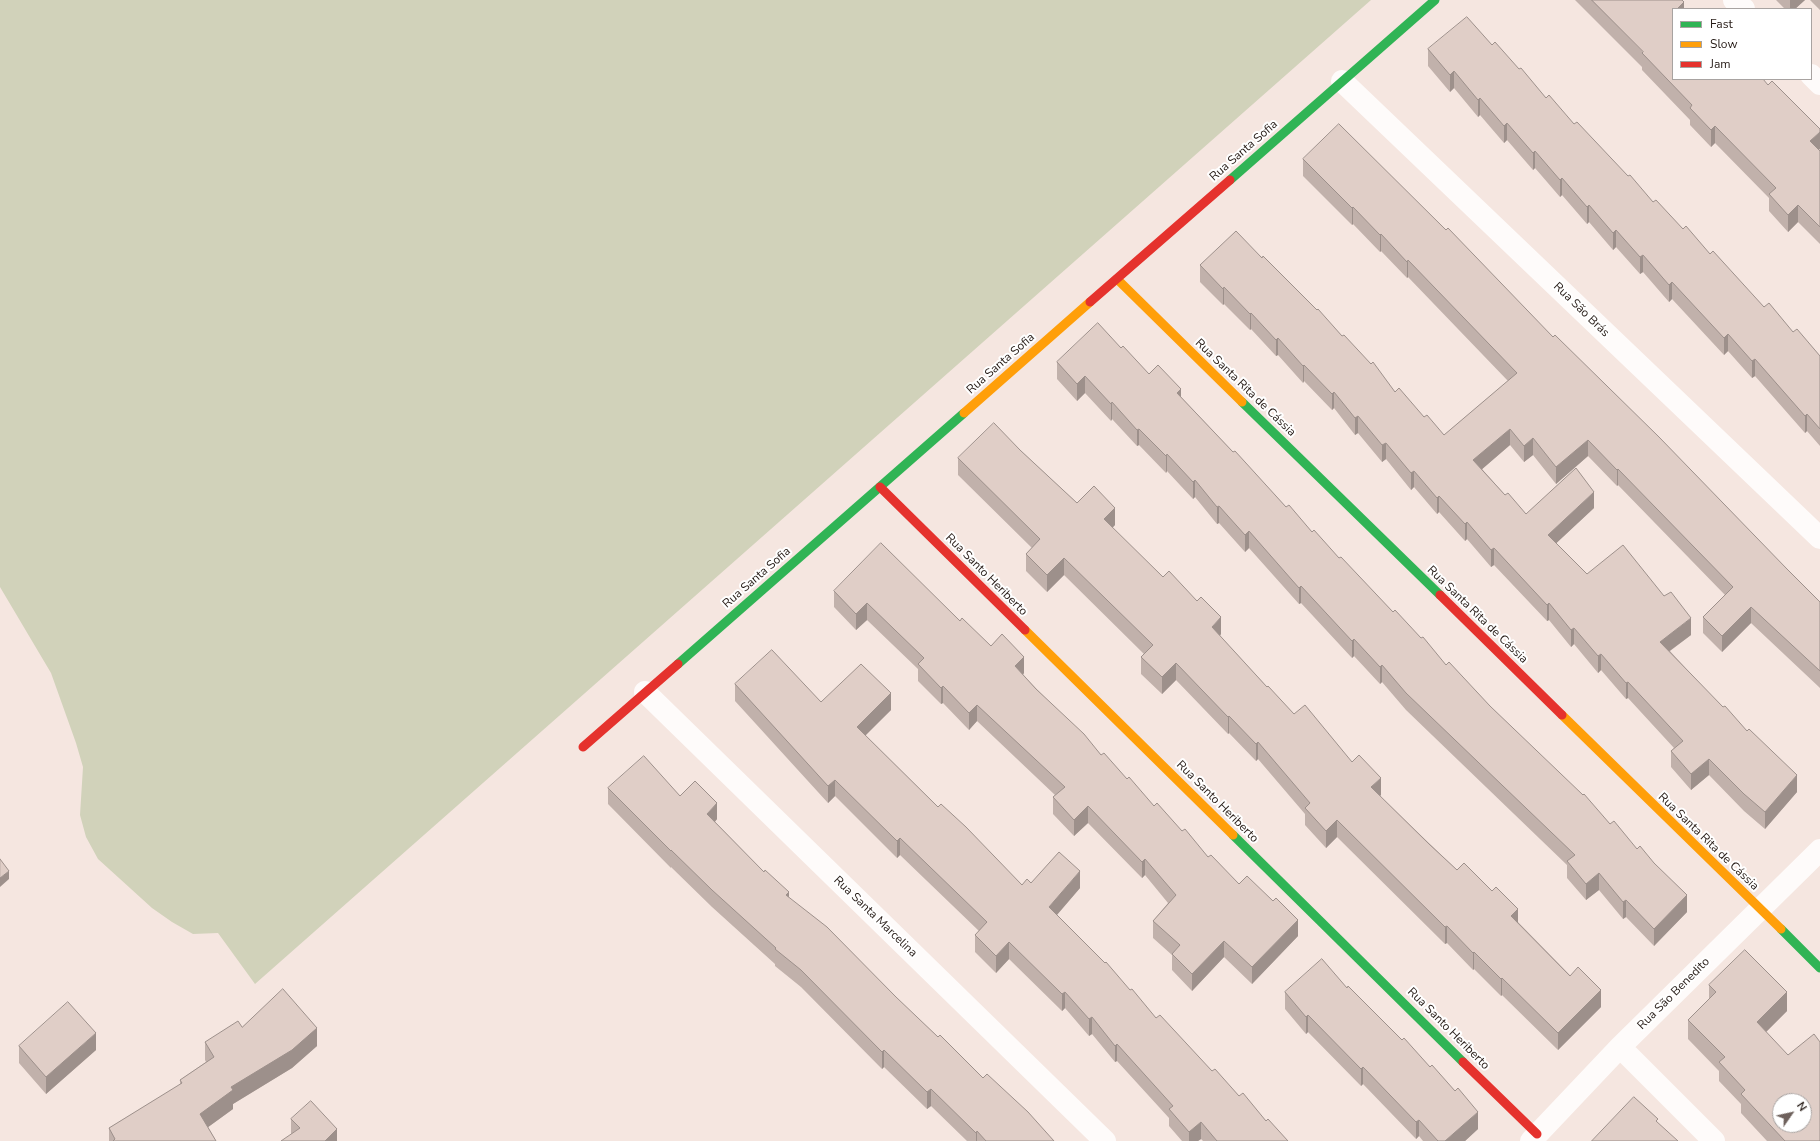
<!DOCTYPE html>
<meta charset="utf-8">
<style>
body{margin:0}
#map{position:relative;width:1820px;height:1141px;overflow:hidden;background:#f5e6e0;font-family:"Nunito Sans",sans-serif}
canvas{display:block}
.legend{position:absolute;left:1672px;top:8px;width:140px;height:72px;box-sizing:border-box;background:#fff;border:1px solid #a8a3a1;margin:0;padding:5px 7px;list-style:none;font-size:12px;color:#251a15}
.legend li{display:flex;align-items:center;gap:8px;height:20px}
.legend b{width:20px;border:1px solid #a8a3a1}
.north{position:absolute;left:1772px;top:1093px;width:40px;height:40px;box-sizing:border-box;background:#fff;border:1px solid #a8a3a1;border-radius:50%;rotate:56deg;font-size:11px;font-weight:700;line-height:16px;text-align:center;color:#251a15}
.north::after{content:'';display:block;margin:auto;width:14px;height:18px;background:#6e615c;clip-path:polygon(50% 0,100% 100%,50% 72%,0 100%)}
</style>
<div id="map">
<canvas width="1820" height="1141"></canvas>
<ul class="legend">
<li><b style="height:5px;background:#30b455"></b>Fast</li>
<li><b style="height:5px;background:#ff9f0a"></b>Slow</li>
<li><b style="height:5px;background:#e5322d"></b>Jam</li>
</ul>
<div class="north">N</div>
</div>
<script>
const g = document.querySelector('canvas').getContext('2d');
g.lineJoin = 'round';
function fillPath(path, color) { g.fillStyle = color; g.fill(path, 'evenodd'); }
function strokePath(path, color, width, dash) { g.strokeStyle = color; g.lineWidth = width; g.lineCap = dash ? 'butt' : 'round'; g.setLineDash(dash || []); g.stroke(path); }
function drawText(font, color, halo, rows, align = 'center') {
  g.font = font + ' "Nunito Sans",sans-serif'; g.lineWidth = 4; g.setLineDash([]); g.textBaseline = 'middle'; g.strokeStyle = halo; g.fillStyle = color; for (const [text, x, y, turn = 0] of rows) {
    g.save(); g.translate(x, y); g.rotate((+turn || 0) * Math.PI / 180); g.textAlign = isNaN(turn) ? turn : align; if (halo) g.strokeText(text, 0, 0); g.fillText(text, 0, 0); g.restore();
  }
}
const green = new Path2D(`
 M 0,0 L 1371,0 L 255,984 L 218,933 L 193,934 L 172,922 L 152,908 L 98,859 L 86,837 L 80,815 L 83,767 L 76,743 L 51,673 L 0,587 Z`);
const street = new Path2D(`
 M 1734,0 L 1744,9
 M 1811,75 L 1820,84
 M 1342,81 L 1820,538
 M 645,692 L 1105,1141
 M 1620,1047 L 1714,1141
 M 1531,1141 L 1620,1047 L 1820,850`);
const fast = new Path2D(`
 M 1230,180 L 1435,0
 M 1242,402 L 1440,595
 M 678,664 L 964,413
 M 1233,835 L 1463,1062
 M 1781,929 L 1820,968`);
const slow = new Path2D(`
 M 1117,279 L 1242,402
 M 964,413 L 1090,302
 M 1025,630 L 1233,835
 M 1562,715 L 1781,929`);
const jam = new Path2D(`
 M 1090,302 L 1230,180
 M 880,487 L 1025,630
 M 1440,595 L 1562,715
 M 583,747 L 678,664
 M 1463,1062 L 1537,1134`);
const wall = new Path2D(`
 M 1575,0 L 1682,0 L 1684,9 L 1673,79 L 1820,151 L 1820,244 L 1798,222 L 1788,232 L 1769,211 L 1769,198 L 1715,143 L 1711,147 L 1690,125 L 1690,120 L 1642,70 L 1642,67 Z
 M 1776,0 L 1805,0 L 1795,9 L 1785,9 Z
 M 1810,0 L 1820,0 L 1820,10 Z
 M 1492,45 L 1519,69 L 1546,98 L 1574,124 L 1653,202 L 1710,254 L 1764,307 L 1793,332 L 1820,356 L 1820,446 L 1807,431 L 1805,433 L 1755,376 L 1752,378 L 1728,351 L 1724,355 L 1672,299 L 1669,302 L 1643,272 L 1640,274 L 1616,247 L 1613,250 L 1589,222 L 1587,224 L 1562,195 L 1560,197 L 1535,168 L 1533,170 L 1507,140 L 1504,143 L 1480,115 L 1478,117 L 1454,88 L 1450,92 L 1428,66 L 1428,49 Z
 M 1303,159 L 1553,337 L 1820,602 L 1820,688 L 1751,623 L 1722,652 L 1703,633 L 1703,617 L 1725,595 L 1618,485 L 1617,486 L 1588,456 L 1556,484 L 1533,455 L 1524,462 L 1510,445 L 1482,469 L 1505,495 L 1526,514 L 1594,508 L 1556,543 L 1587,574 L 1691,635 L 1670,651 L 1797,792 L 1765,829 L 1744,811 L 1709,775 L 1691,790 L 1671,767 L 1671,751 L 1674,748 L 1628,698 L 1626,699 L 1601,670 L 1598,673 L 1574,644 L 1571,647 L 1549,620 L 1547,621 L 1494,565 L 1491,567 L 1467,539 L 1465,541 L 1439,512 L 1437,514 L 1414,487 L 1411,490 L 1386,459 L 1382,462 L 1358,433 L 1355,435 L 1334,408 L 1332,410 L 1304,381 L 1303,383 L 1278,355 L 1276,356 L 1251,329 L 1250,330 L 1224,304 L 1223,305 L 1200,282 L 1200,265 L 1262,258 L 1342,336 L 1395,392 L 1444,435 L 1508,381 L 1408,277 L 1407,278 L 1381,251 L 1380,252 L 1353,224 L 1352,225 L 1303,176 Z
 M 1121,348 L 1149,374 L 1181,397 L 1233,452 L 1286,507 L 1339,558 L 1446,665 L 1490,706 L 1610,824 L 1687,912 L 1654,946 L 1626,917 L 1623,919 L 1599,890 L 1586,900 L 1567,878 L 1567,865 L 1406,710 L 1382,682 L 1380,684 L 1354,656 L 1352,658 L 1301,603 L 1299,604 L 1249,548 L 1245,552 L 1219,523 L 1217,524 L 1195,497 L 1193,499 L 1167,471 L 1166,473 L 1139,445 L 1137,446 L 1112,419 L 1111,421 L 1085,393 L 1077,401 L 1057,379 L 1057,362 Z
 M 1020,450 L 1077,503 L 1115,525 L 1112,528 L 1221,634 L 1220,636 L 1267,687 L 1294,714 L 1352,762 L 1381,795 L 1380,796 L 1457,870 L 1518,922 L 1601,1007 L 1558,1050 L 1502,995 L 1501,996 L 1474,969 L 1473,970 L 1447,943 L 1445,944 L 1337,837 L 1326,848 L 1305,825 L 1305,814 L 1258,759 L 1256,761 L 1229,733 L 1228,734 L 1176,680 L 1162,694 L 1141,674 L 1141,657 L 1144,654 L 1064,575 L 1047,592 L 1026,571 L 1026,554 L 1032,548 L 958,475 L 958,458 Z
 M 834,591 L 960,621 L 1024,673 L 1023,675 L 1101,755 L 1127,779 L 1154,806 L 1182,831 L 1208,857 L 1298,936 L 1252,984 L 1224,957 L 1192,991 L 1172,970 L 1172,955 L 1153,938 L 1153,921 L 1168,903 L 1145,875 L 1142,878 L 1088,823 L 1074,836 L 1053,814 L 1053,797 L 1055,795 L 977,721 L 969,730 L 943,703 L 941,704 L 918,681 L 918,669 L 867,620 L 856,630 L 834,607 Z
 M 735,684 L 821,702 L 891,710 L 865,735 L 938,807 L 1022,885 L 1031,883 L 1080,888 L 1057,915 L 1156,1018 L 1212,1071 L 1288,1141 L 1203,1141 L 1201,1139 L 1198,1141 L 1182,1141 L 1169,1126 L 1169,1118 L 1117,1061 L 1115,1062 L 1092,1034 L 1089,1036 L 1065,1008 L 1062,1011 L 1009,959 L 996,973 L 975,952 L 975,935 L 979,931 L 900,855 L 897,858 L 835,796 L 828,803 L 735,701 Z
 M 608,788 L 680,796 L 717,819 L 715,822 L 789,898 L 938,1037 L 983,1078 L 1054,1141 L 967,1141 L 931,1106 L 927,1109 L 884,1067 L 882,1069 L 801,987 L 775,966 L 775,964 L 712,907 L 671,867 L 671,868 L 608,804 Z
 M 1709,985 L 1787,1011 L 1766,1032 L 1820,1141 L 1767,1141 L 1741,1113 L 1741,1104 L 1719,1081 L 1719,1071 L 1688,1039 L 1688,1020 L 1709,999 Z
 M 1347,988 L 1478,1129 L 1465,1141 L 1423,1141 L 1419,1136 L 1416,1139 L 1363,1084 L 1361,1086 L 1308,1032 L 1306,1034 L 1285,1009 L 1285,992 Z
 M 242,1027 L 317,1046 L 292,1068 L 233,1104 L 233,1109 L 208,1127 L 216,1141 L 109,1141 L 109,1128 L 180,1085 L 180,1080 L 206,1062 L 205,1060 L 205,1042 Z
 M 19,1046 L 96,1050 L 46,1094 L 19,1063 Z
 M 291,1119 L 337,1141 L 291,1134 Z`);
const shadedWall = new Path2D(`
 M 1790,0 L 1805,0 L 1795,9 L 1790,9 Z
 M 1684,2 L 1684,9 L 1677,9 Z
 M 1454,71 L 1454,88 L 1450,92 L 1450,75 Z
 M 1480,98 L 1480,115 L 1478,117 L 1478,100 Z
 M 1507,123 L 1507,140 L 1504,143 L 1504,126 Z
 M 1715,126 L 1715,143 L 1711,147 L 1711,130 Z
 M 1820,132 L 1820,149 L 1810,158 L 1810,141 Z
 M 1535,151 L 1535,168 L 1533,170 L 1533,153 Z
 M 1562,178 L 1562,195 L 1560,197 L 1560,180 Z
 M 1589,205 L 1589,222 L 1587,224 L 1587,207 Z
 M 1798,205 L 1798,222 L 1788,232 L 1788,215 Z
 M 1353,207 L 1353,224 L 1352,225 L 1352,208 Z
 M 1616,230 L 1616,247 L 1613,250 L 1613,233 Z
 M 1381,234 L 1381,251 L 1380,252 L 1380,235 Z
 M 1643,255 L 1643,272 L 1640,274 L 1640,257 Z
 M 1408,260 L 1408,277 L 1407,278 L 1407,262 Z
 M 1672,282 L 1672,299 L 1669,302 L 1669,285 Z
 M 1224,287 L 1224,304 L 1223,305 L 1223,289 Z
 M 1251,313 L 1251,329 L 1250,330 L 1250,314 Z
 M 1728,334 L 1728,351 L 1724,355 L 1724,338 Z
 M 1278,338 L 1278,355 L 1276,356 L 1276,340 Z
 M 1755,359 L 1755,376 L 1752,378 L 1752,361 Z
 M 1304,365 L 1304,381 L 1303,383 L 1303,366 Z
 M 1085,376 L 1085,393 L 1077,401 L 1077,384 Z
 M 1181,389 L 1181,406 L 1177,393 Z
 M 1334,392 L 1334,408 L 1332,410 L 1332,394 Z
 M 1112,402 L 1112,419 L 1111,421 L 1111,404 Z
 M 1807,414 L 1807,431 L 1805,433 L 1805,416 Z
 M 1358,416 L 1358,433 L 1355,435 L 1355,418 Z
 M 1139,429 L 1139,445 L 1137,446 L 1137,430 Z
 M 1510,429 L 1510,445 L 1473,477 L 1473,460 Z
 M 1533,438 L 1533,455 L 1524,462 L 1524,446 Z
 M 1588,440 L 1588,456 L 1556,484 L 1556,467 Z
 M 1386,443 L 1386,459 L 1382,462 L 1382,445 Z
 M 1167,454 L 1167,471 L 1166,473 L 1166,456 Z
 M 1618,469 L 1618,485 L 1617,486 L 1617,470 Z
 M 1414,471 L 1414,487 L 1411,490 L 1411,473 Z
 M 1195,480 L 1195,497 L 1193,499 L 1193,482 Z
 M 1594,492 L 1594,508 L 1548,551 L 1548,535 Z
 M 1439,496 L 1439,512 L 1437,514 L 1437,498 Z
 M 1219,506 L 1219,523 L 1217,524 L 1217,507 Z
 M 1115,508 L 1115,525 L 1104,536 L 1104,519 Z
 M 1467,522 L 1467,539 L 1465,541 L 1465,524 Z
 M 1249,531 L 1249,548 L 1245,552 L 1245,535 Z
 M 1494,548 L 1494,565 L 1491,567 L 1491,550 Z
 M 1064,558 L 1064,575 L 1047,592 L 1047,575 Z
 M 1301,586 L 1301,603 L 1299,604 L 1299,588 Z
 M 867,603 L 867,620 L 856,630 L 856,614 Z
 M 1549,603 L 1549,620 L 1547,621 L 1547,605 Z
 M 1751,607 L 1751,623 L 1722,652 L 1722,636 Z
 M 1221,617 L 1221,634 L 1212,644 L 1212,627 Z
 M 1691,618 L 1691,635 L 1660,658 L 1660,642 Z
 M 1574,628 L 1574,644 L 1571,647 L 1571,630 Z
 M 1354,639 L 1354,656 L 1352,658 L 1352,641 Z
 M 1601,654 L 1601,670 L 1598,673 L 1598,656 Z
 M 1024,657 L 1024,673 L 1015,683 L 1015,666 Z
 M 1176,663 L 1176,680 L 1162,694 L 1162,677 Z
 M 1382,665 L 1382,682 L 1380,684 L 1380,667 Z
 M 1628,682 L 1628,698 L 1626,699 L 1626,683 Z
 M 943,686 L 943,703 L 941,704 L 941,688 Z
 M 891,693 L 891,710 L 857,744 L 857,727 Z
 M 977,705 L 977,721 L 969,730 L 969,713 Z
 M 1229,716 L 1229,733 L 1228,734 L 1228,717 Z
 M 1258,742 L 1258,759 L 1256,761 L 1256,744 Z
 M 1709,759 L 1709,775 L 1691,790 L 1691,774 Z
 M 1797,775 L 1797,792 L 1765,829 L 1765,812 Z
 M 1381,778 L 1381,795 L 1371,804 L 1371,787 Z
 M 835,780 L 835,796 L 828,803 L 828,786 Z
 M 717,803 L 717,819 L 707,831 L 707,814 Z
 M 1088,806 L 1088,823 L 1074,836 L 1074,820 Z
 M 1337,820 L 1337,837 L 1326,848 L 1326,831 Z
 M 900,838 L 900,855 L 897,858 L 897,841 Z
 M 1145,859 L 1145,875 L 1142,878 L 1142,862 Z
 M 9,871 L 9,879 L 0,887 L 0,878 Z
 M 1080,871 L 1080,888 L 1049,924 L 1049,907 Z
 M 1599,873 L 1599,890 L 1586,900 L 1586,884 Z
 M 789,892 L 789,909 L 786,895 Z
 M 1687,895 L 1687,912 L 1654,946 L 1654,929 Z
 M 1626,900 L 1626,917 L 1623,919 L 1623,902 Z
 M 1518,909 L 1518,926 L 1511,916 Z
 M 1298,920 L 1298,936 L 1252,984 L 1252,967 Z
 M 1447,926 L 1447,943 L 1445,944 L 1445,927 Z
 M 1224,941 L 1224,957 L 1192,991 L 1192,974 Z
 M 1009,942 L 1009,959 L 996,973 L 996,956 Z
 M 1474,952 L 1474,969 L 1473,970 L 1473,953 Z
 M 1502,978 L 1502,995 L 1501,996 L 1501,979 Z
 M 1601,990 L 1601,1007 L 1558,1050 L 1558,1033 Z
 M 1065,992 L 1065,1008 L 1062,1011 L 1062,994 Z
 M 1787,992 L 1787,1011 L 1757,1041 L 1757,1022 Z
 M 1308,1015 L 1308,1032 L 1306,1034 L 1306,1017 Z
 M 1092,1017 L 1092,1034 L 1089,1036 L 1089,1019 Z
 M 317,1028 L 317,1046 L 292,1068 L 233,1104 L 233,1109 L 200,1133 L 200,1114 L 231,1087 Z
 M 96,1033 L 96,1050 L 46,1094 L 46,1077 Z
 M 1117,1044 L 1117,1061 L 1115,1062 L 1115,1046 Z
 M 884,1050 L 884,1067 L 882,1069 L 882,1052 Z
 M 1363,1067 L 1363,1084 L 1361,1086 L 1361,1069 Z
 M 931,1089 L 931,1106 L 927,1109 L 927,1092 Z
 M 1478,1112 L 1478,1129 L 1465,1141 L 1445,1141 Z
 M 1419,1120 L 1419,1136 L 1416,1139 L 1416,1122 Z
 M 1201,1122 L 1201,1139 L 1198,1141 L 1189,1141 L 1189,1132 Z
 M 337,1129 L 337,1141 L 325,1141 Z
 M 977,1131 L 977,1141 L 976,1141 L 976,1133 Z`);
const building = new Path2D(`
 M 1592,0 L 1682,0 L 1684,2 L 1677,9 L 1673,9 L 1673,79 L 1763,79 L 1768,85 L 1772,81 L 1820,129 L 1820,132 L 1810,141 L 1820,151 L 1820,227 L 1798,205 L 1788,215 L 1769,194 L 1776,188 L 1715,126 L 1711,130 L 1690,108 L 1692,105 L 1642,53 L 1643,52 Z
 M 1467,17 L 1492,45 L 1495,42 L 1519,69 L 1521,68 L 1546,98 L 1549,95 L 1574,124 L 1577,122 L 1628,176 L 1630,175 L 1653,202 L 1656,200 L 1683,229 L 1686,226 L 1710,254 L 1713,251 L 1764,307 L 1769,303 L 1793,332 L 1797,329 L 1820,356 L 1820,429 L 1807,414 L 1805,416 L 1755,359 L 1752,361 L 1728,334 L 1724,338 L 1672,282 L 1669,285 L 1643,255 L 1640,257 L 1616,230 L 1613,233 L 1589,205 L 1587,207 L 1562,178 L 1560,180 L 1535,151 L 1533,153 L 1507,123 L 1504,126 L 1480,98 L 1478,100 L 1454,71 L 1450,75 L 1428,49 Z
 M 1339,124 L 1446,230 L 1448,228 L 1553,337 L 1555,335 L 1659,437 L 1787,569 L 1820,602 L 1820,671 L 1751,607 L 1722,636 L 1703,617 L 1733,587 L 1618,469 L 1617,470 L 1588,440 L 1556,467 L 1533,438 L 1524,446 L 1510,429 L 1473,460 L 1505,495 L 1508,493 L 1526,514 L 1576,468 L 1594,492 L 1548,535 L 1587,574 L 1623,545 L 1664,596 L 1671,592 L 1691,618 L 1660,642 L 1723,707 L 1725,706 L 1747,731 L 1749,729 L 1797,775 L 1765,812 L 1744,794 L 1709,759 L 1691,774 L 1671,751 L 1683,741 L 1628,682 L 1626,683 L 1601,654 L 1598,656 L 1574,628 L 1571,630 L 1549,603 L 1547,605 L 1494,548 L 1491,550 L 1467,522 L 1465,524 L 1439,496 L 1437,498 L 1414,471 L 1411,473 L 1386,443 L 1382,445 L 1358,416 L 1355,418 L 1334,392 L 1332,394 L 1304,365 L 1303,366 L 1278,338 L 1276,340 L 1251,313 L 1250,314 L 1224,287 L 1223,289 L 1200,265 L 1236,231 L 1262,258 L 1263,256 L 1317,310 L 1318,309 L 1342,336 L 1344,335 L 1371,364 L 1373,362 L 1395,392 L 1399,388 L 1424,417 L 1427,415 L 1444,435 L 1517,373 L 1408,260 L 1407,262 L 1381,234 L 1380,235 L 1353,207 L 1352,208 L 1303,159 Z
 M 1098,323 L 1121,348 L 1123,346 L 1149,374 L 1158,365 L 1181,389 L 1177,393 L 1233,452 L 1235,451 L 1286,507 L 1289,505 L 1312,532 L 1314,530 L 1339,558 L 1341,557 L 1393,612 L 1395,610 L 1421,638 L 1423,637 L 1446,665 L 1449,662 L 1490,706 L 1583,795 L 1584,794 L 1610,824 L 1614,821 L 1637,849 L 1640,846 L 1654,863 L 1687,895 L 1654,929 L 1626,900 L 1623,902 L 1599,873 L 1586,884 L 1567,861 L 1575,855 L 1406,693 L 1382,665 L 1380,667 L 1354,639 L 1352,641 L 1301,586 L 1299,588 L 1249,531 L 1245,535 L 1219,506 L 1217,507 L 1195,480 L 1193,482 L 1167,454 L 1166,456 L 1139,429 L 1137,430 L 1112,402 L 1111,404 L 1085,376 L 1077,384 L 1057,362 Z
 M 994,423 L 1020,450 L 1077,503 L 1094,486 L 1115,508 L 1104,519 L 1163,577 L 1169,571 L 1197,601 L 1201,597 L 1221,617 L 1212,627 L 1267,687 L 1268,686 L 1294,714 L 1305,705 L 1352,762 L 1359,755 L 1381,778 L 1371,787 L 1429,844 L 1457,870 L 1464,863 L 1492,891 L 1496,887 L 1518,909 L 1511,916 L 1570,976 L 1578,967 L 1601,990 L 1558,1033 L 1502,978 L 1501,979 L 1474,952 L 1473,953 L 1447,926 L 1445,927 L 1337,820 L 1326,831 L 1305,808 L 1310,803 L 1258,742 L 1256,744 L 1229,716 L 1228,717 L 1176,663 L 1162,677 L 1141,657 L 1153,645 L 1064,558 L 1047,575 L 1026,554 L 1040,539 L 958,458 Z
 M 881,543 L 960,621 L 962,618 L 991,646 L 1002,634 L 1024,657 L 1015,666 L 1036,689 L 1084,734 L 1101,755 L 1104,753 L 1127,779 L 1129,777 L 1154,806 L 1157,803 L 1182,831 L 1185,829 L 1208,857 L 1211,855 L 1239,884 L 1247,876 L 1273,901 L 1276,898 L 1298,920 L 1252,967 L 1224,941 L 1192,974 L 1172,954 L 1180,945 L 1153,921 L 1176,895 L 1145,859 L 1142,862 L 1088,806 L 1074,820 L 1053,797 L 1065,787 L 977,705 L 969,713 L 943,686 L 941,688 L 918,664 L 924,658 L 867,603 L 856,614 L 834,591 Z
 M 772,650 L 821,702 L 861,664 L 891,693 L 857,727 L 938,807 L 941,804 L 966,827 L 1022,885 L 1027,879 L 1031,883 L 1059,852 L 1080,871 L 1049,907 L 1105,963 L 1106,962 L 1130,990 L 1132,989 L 1156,1018 L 1160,1015 L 1212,1071 L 1215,1069 L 1239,1096 L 1243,1093 L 1266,1121 L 1268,1119 L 1288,1141 L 1217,1141 L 1201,1122 L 1189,1132 L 1169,1109 L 1173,1106 L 1117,1044 L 1115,1046 L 1092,1017 L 1089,1019 L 1065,992 L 1062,994 L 1009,942 L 996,956 L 975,935 L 987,922 L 900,838 L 897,841 L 835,780 L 828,786 L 735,684 Z
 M 644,756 L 680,796 L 695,781 L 717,803 L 707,814 L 764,872 L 765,870 L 789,892 L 786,895 L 827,927 L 896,997 L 938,1037 L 940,1035 L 983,1078 L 987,1074 L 1028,1112 L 1054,1141 L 986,1141 L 977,1131 L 976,1133 L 931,1089 L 927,1092 L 884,1050 L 882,1052 L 801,970 L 775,949 L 776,948 L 712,890 L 671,850 L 671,851 L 608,788 Z
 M 0,859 L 9,871 L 0,878 Z
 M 1745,950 L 1787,992 L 1757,1022 L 1788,1055 L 1814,1034 L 1820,1042 L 1820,1141 L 1785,1141 L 1741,1094 L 1745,1090 L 1719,1062 L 1725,1057 L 1688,1020 L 1716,992 L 1709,985 ZM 1780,1101 L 1804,1101 L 1804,1125 L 1780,1125 Z
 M 1322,959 L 1347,988 L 1348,986 L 1402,1040 L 1404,1038 L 1430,1067 L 1432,1065 L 1455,1091 L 1458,1088 L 1478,1112 L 1445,1141 L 1438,1141 L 1419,1120 L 1416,1122 L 1363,1067 L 1361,1069 L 1308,1015 L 1306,1017 L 1285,992 Z
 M 283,989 L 317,1028 L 292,1050 L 231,1087 L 233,1090 L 200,1114 L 216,1141 L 113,1141 L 115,1139 L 109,1128 L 182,1083 L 180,1080 L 214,1057 L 205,1042 L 238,1021 L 242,1027 Z
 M 68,1002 L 96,1033 L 46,1077 L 19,1046 Z
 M 1634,1097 L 1658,1119 L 1656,1121 L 1678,1141 L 1592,1141 Z
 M 311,1101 L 337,1129 L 325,1141 L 281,1141 L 300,1128 L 291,1119 Z`);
const streetNames = [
 ["Rua Santa Sofia",1244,151,-41],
 ["Rua São Brás",1581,310,44],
 ["Rua Santa Sofia",1001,364,-41],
 ["Rua Santa Rita de Cássia",1245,388,44],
 ["Rua Santo Heriberto",986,575,45],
 ["Rua Santa Sofia",757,578,-41],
 ["Rua Santa Rita de Cássia",1477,615,44],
 ["Rua Santo Heriberto",1217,802,45],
 ["Rua Santa Rita de Cássia",1708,842,44],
 ["Rua Santa Marcelina",875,917,44],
 ["Rua São Benedito",1674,994,-45],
 ["Rua Santo Heriberto",1448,1029,45]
];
fillPath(green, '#d1d2ba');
strokePath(street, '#fefbfa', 22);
strokePath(fast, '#30b455', 9);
strokePath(slow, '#ff9f0a', 9);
strokePath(jam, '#e5322d', 9);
fillPath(wall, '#c1b1ab');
fillPath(shadedWall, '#9d908b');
fillPath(building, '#e0cec7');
strokePath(building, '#9d908b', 1);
drawText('12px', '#251a15', '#fff', streetNames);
</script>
